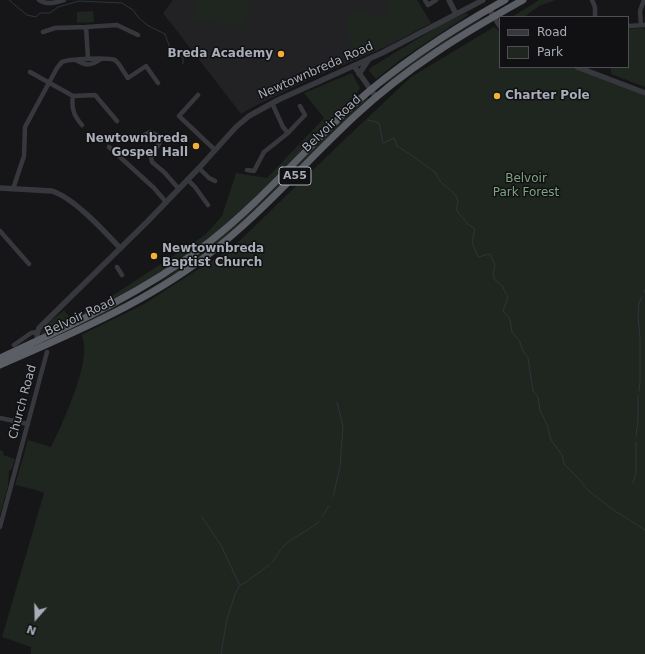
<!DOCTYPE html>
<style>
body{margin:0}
#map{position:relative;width:645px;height:654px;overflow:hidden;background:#161618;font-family:"DejaVu Sans",sans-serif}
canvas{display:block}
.legend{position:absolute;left:499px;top:16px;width:130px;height:52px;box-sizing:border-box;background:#111113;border:1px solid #4d4f55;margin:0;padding:5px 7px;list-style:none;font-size:12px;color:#a8adb8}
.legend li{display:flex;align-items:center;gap:8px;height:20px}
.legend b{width:20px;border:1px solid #4d4f55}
.north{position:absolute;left:16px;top:598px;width:40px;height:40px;-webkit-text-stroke:3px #111113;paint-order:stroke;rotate:200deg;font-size:11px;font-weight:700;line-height:16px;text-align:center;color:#a8adb8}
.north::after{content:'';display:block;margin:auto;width:14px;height:18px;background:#a8adb8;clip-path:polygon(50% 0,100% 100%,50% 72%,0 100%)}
</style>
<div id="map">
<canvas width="645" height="654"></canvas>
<ul class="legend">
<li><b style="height:5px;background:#37383d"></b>Road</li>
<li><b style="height:11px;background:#1e261f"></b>Park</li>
</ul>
<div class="north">N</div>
</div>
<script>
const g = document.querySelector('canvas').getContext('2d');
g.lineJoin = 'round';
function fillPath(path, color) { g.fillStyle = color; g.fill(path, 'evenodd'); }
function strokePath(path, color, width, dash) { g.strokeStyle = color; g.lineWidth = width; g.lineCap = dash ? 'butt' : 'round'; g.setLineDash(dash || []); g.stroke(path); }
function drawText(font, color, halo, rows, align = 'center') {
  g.font = font + ' "DejaVu Sans",sans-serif'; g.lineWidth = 3; g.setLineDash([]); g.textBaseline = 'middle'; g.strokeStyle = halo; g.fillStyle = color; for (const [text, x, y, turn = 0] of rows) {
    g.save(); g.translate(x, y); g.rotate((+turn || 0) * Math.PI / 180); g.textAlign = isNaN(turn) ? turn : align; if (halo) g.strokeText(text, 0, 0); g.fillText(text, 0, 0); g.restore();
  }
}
const built = new Path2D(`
 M 173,0 L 417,0 L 431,23 L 388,46 L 310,79 L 253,107 L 241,114 L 163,13 Z`);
const green = new Path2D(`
 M 196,0 L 250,0 L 245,28 L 193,19 Z
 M 388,0 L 417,0 L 431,23 L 353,61 L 346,14 L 355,10 L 376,15 L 386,14 Z
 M 539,0 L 556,0 L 539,6 L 524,17 L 512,17 Z
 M 93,11 L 94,22 L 77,23 L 77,12 Z
 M 466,13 L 468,15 L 403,58 L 376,79 L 369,71 L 370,68 L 444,23 Z
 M 481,18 L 482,19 L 456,35 L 384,85 L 383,84 L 408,64 Z
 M 494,27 L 500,31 L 500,67 L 571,67 L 645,96 L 645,654 L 31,654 L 31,647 L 2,637 L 44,493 L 36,490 L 15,485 L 28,440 L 51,447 C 61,427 95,355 81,335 L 144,304 L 233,247 L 344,140 L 411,77 Z
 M 644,28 L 645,31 L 645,87 L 611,74 L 611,67 L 628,67 L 628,29 Z
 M 352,73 L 360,88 L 356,94 L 328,122 L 270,184 L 217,232 L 186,256 L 115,301 L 41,335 C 41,325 57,317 64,310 L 71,319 L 112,296 L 205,235 L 222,216 L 236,173 L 267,178 L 324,118 L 304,93 Z
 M 367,97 L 369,99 C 305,162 243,232 167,280 C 128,305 87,323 45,342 L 45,341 L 136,297 L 160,282 L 200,253 L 242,219 L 265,198 L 331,130 Z
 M 0,450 L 4,452 L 3,455 L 15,459 L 12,469 L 9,471 L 8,486 L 0,515 Z`);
const stream = new Path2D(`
 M 9,0 L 27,15 L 36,17 L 40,13 L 50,13 L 58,7 L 79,1 L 122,3 L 133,10 L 138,17 L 147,25 L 165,34 L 170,48 L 183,58 L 183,64
 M 368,120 L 379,123 L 383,143 L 394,138 L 397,146 C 411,154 423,164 436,173 C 438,185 455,189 458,201 C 458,203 457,207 456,210 L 468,224 L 475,229 L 472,242 L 478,257 L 490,254 L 495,265 L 493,274 L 495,280 L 502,286 L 508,297 L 503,311 L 510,319 L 512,332 L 520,342 L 522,349 L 528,358 L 533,391 L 538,397 L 540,410 L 547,425 L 551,440 L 562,455 L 564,464 L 578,478 L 589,491 L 612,509 L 645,530
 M 644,293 L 645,289
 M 639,391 L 640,382 L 640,338 L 638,315 L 639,303 L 642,297
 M 636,437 L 638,420 L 638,395
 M 633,483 L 636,473 L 636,442
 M 333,497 L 340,467 L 343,426 L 337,402
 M 202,517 L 221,545 L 239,584
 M 322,517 L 329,506
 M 272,562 C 277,556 281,548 286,544 C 296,535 308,531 319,522
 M 221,654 L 227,619 L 235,594 L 240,585 L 245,583 L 269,565`);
const minor = new Path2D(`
 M 39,0 C 47,5 54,3 64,0
 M 425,0 L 428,5 L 436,0
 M 592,0 L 595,7 L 595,17
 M 641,25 L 640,11 L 644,0
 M 628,26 L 645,25
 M 43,32 L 55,28 L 86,27
 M 88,59 L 86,27 L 117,25 L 138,35
 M 76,60 C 86,66 91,66 101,59
 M 30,72 L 73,96 L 95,95 L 117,121
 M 198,95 L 179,116 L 215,150
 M 73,96 C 71,108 74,116 82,125
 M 288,133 L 305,115 L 300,106
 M 137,139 L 150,132 L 157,135 L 160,142 L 151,157 L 152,162 L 164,172 L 179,189
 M 109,147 L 154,188 L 166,202
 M 199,168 L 209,178 L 215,181
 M 247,170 L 254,171 L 264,152 L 288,133 L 283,127 L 272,103
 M 188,180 L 195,187 L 208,205
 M 13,189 L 24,156 L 25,127 L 57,68 L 62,62 C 69,59 109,57 115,60 C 120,64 124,73 128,78 L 146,66 L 158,83
 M 0,231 L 29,264
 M 117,267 L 122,275
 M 14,345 L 31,333 L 37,332
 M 0,418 L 28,424
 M 0,527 L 47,352`);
const tertiary = new Path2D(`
 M 449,0 L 456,14
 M 489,9 L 500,26
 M 354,66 L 376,97
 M 577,67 L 645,93
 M 359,74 L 369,59
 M 0,188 L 52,191 C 74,198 104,231 120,248
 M 39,343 L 37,335 L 39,328 L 147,222 L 199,168 L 236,127 L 249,116 L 278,100 L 382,53 L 483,0`);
const trunk = new Path2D(`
 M 0,358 C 74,324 143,293 208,243 C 261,202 304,150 353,105 C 399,64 451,30 505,0
 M 0,365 C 71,334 143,304 205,257 C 261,215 305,162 356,115 C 406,68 464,33 523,0`);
const markers = [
 [281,54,4,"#f2b134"],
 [497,96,4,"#f2b134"],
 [196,146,4,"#f2b134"],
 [154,256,4,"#f2b134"]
];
const shields = [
 [295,176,32]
];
const shieldNames = [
 ["A55",295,176]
];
const poiNames = [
 ["Breda Academy",273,54],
 ["Charter Pole",505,96,"left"],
 ["Newtownbreda",188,139],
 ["Gospel Hall",188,153],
 ["Newtownbreda",162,249,"left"],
 ["Baptist Church",162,263,"left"]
];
const streetNames = [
 ["Newtownbreda Road",316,71,-24],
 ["Belvoir Road",332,124,-44],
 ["Belvoir Road",80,317,-25],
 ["Church Road",23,402,-75]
];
const parkNames = [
 ["Belvoir",526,179],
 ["Park Forest",526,193]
];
fillPath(built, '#222225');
fillPath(green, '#1e261f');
strokePath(stream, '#2c353c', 1);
strokePath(minor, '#37383d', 4.5);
strokePath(tertiary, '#37383d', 5.5);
strokePath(trunk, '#5b5e65', 7);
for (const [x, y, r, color] of markers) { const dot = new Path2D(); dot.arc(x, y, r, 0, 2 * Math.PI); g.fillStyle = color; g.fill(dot); strokePath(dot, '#111113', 1.5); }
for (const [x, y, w] of shields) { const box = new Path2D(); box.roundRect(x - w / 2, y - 9, w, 18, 3); g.fillStyle = '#111113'; g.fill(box); strokePath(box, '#a8adb8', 1); }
drawText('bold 11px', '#a8adb8', null, shieldNames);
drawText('bold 12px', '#a8adb8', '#111113', poiNames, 'right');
drawText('12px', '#a8adb8', '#111113', streetNames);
drawText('12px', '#7fa381', '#111113', parkNames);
</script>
